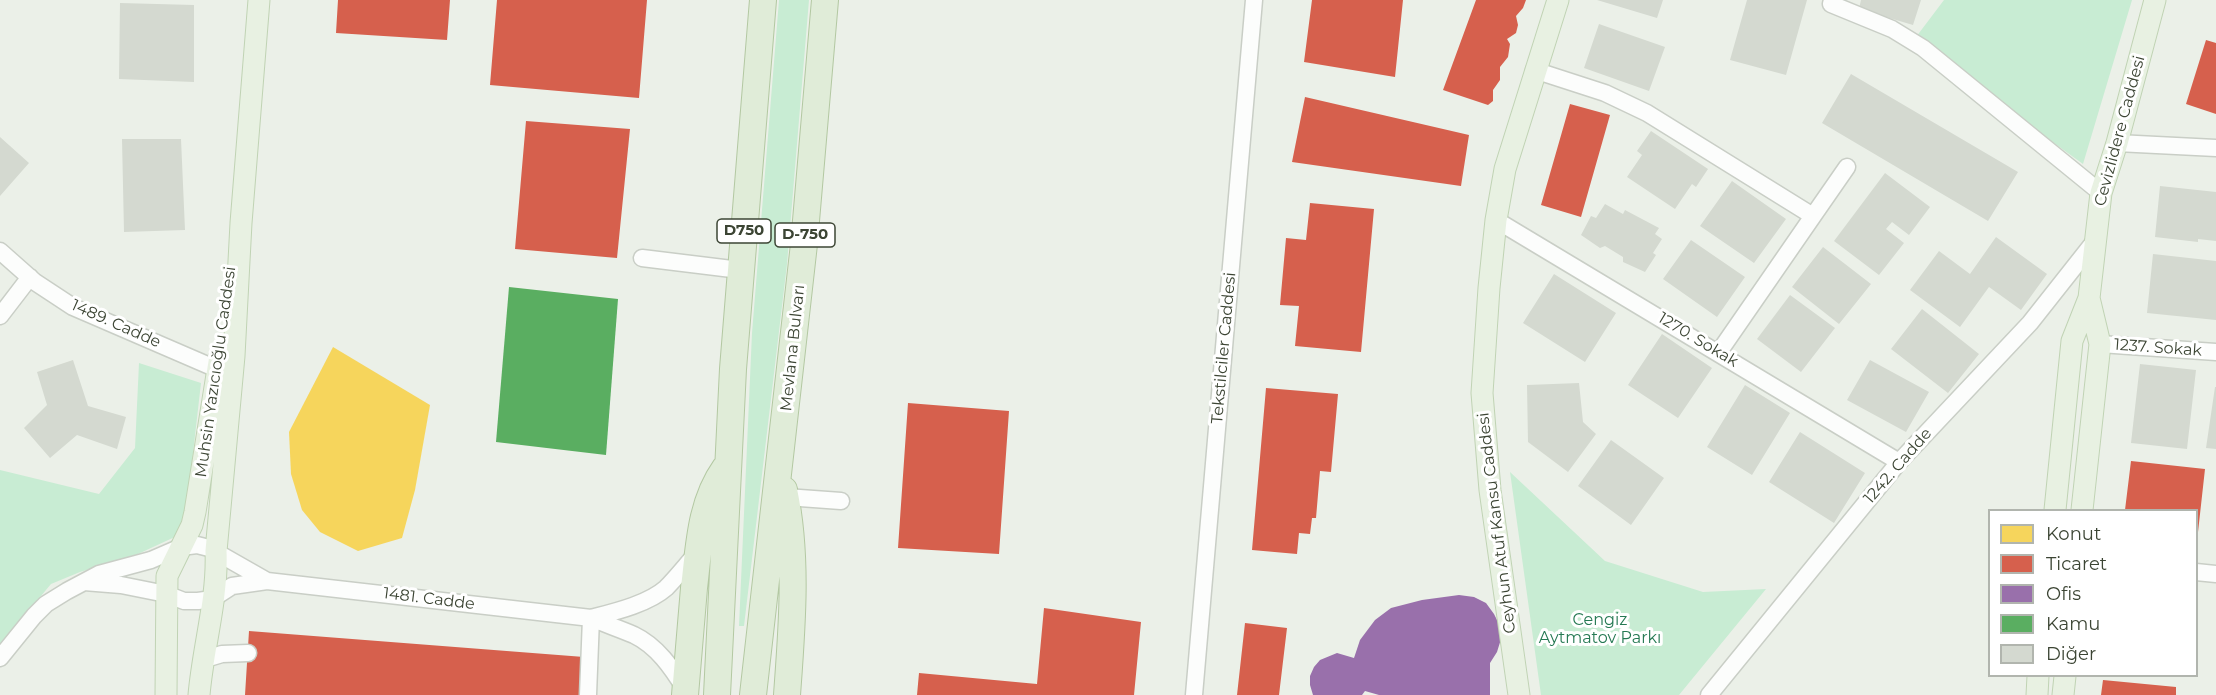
<!DOCTYPE html>
<meta charset="utf-8">
<style>
body{margin:0}
#map{position:relative;width:2216px;height:695px;overflow:hidden;background:#ebf0e8;font-family:Montserrat,sans-serif}
canvas{display:block}
.legend{position:absolute;left:1988px;top:509px;width:210px;height:168px;box-sizing:border-box;background:#fff;border:2px solid #b1b5ae;margin:0;padding:8px 10px;list-style:none;font-size:18px;color:#3c4534}
.legend li{display:flex;align-items:center;gap:12px;height:30px}
.legend b{width:30px;border:2px solid #b1b5ae}
</style>
<div id="map">
<canvas width="2216" height="695"></canvas>
<ul class="legend">
<li><b style="height:16px;background:#f6d55c"></b>Konut</li>
<li><b style="height:16px;background:#d6604d"></b>Ticaret</li>
<li><b style="height:16px;background:#9970ab"></b>Ofis</li>
<li><b style="height:16px;background:#5aae61"></b>Kamu</li>
<li><b style="height:16px;background:#d4d9d0"></b>Diğer</li>
</ul>
</div>
<script>
const g = document.querySelector('canvas').getContext('2d');
g.lineJoin = 'round';
function fillPath(path, color) { g.fillStyle = color; g.fill(path, 'evenodd'); }
function strokePath(path, color, width, dash) { g.strokeStyle = color; g.lineWidth = width; g.lineCap = dash ? 'butt' : 'round'; g.setLineDash(dash || []); g.stroke(path); }
function drawText(font, color, halo, rows, align = 'center') {
  g.font = font + ' Montserrat,sans-serif'; g.lineWidth = 6; g.setLineDash([]); g.textBaseline = 'middle'; g.strokeStyle = halo; g.fillStyle = color; for (const [text, x, y, turn = 0] of rows) {
    g.save(); g.translate(x, y); g.rotate((+turn || 0) * Math.PI / 180); g.textAlign = isNaN(turn) ? turn : align; if (halo) g.strokeText(text, 0, 0); g.fillText(text, 0, 0); g.restore();
  }
}
const green = new Path2D(`
 M 779,0 L 809,0 L 787,264 L 744,626 L 739,626 L 752,333 Z
 M 1944,0 L 2132,0 L 2083,164 L 1913,41 Z
 M 139,363 L 201,383 L 185,523 L 179,535 L 138,554 L 80,572 L 51,584 L 0,645 L 0,470 L 99,494 L 135,448 Z
 M 1510,472 L 1605,561 L 1703,592 L 1766,589 L 1679,695 L 1541,695 Z`);
const homes = new Path2D(`
 M 333,347 L 430,405 L 415,490 L 402,538 L 358,551 L 320,532 L 302,510 L 291,474 L 289,432 Z`);
const shops = new Path2D(`
 M 338,0 L 450,0 L 447,40 L 336,33 Z
 M 497,0 L 647,0 L 639,98 L 490,85 Z
 M 1312,0 L 1403,0 L 1395,77 L 1304,62 Z
 M 1476,0 L 1526,0 L 1523,8 L 1516,16 L 1518,25 L 1516,33 L 1507,39 L 1510,44 L 1508,57 L 1500,67 L 1500,80 L 1493,90 L 1493,101 L 1488,105 L 1443,90 Z
 M 2206,40 L 2216,43 L 2216,114 L 2186,104 Z
 M 1305,97 L 1469,135 L 1461,186 L 1292,162 Z
 M 1570,104 L 1610,115 L 1581,217 L 1541,205 Z
 M 526,121 L 630,129 L 617,258 L 515,249 Z
 M 1310,203 L 1374,209 L 1361,352 L 1295,346 L 1299,306 L 1280,305 L 1286,238 L 1306,240 Z
 M 1266,388 L 1338,394 L 1331,472 L 1320,471 L 1316,518 L 1312,518 L 1310,534 L 1299,533 L 1297,554 L 1252,550 Z
 M 908,403 L 1009,411 L 999,554 L 898,548 Z
 M 2131,461 L 2205,469 L 2198,532 L 2196,510 L 2125,510 Z
 M 1044,608 L 1141,622 L 1134,695 L 917,695 L 919,673 L 1037,684 Z
 M 1245,623 L 1287,628 L 1279,695 L 1237,695 Z
 M 249,631 L 584,657 L 581,695 L 245,695 Z
 M 2103,680 L 2176,687 L 2176,695 L 2101,695 Z`);
const offices = new Path2D(`
 M 1459,595 L 1474,597 L 1486,603 L 1494,614 L 1500,626 L 1501,639 L 1497,652 L 1490,663 L 1490,695 L 1379,695 L 1365,691 L 1362,695 L 1313,695 L 1310,685 L 1310,676 L 1314,667 L 1320,660 L 1337,653 L 1354,658 L 1360,640 L 1375,620 L 1391,608 L 1422,600 Z`);
const public = new Path2D(`
 M 509,287 L 618,299 L 606,455 L 496,442 Z`);
const building = new Path2D(`
 M 1597,0 L 1663,0 L 1657,18 Z
 M 1747,0 L 1807,0 L 1786,75 L 1730,60 Z
 M 1861,0 L 1921,0 L 1913,25 L 1859,9 Z
 M 120,3 L 194,5 L 194,82 L 119,79 Z
 M 1599,24 L 1665,47 L 1649,91 L 1584,68 Z
 M 1851,74 L 2018,172 L 1988,221 L 1822,123 Z
 M 1651,131 L 1708,169 L 1696,187 L 1692,184 L 1675,209 L 1627,177 L 1642,155 L 1637,151 Z
 M 0,137 L 29,163 L 0,196 Z
 M 122,139 L 181,139 L 185,230 L 124,232 Z
 M 1885,173 L 1930,207 L 1909,235 L 1892,222 L 1886,229 L 1904,243 L 1879,275 L 1834,241 Z
 M 1732,181 L 1786,219 L 1754,263 L 1700,226 Z
 M 2160,186 L 2216,192 L 2216,241 L 2198,239 L 2198,242 L 2155,237 Z
 M 1605,204 L 1623,214 L 1625,210 L 1659,228 L 1655,234 L 1662,239 L 1653,253 L 1656,255 L 1645,272 L 1623,262 L 1623,257 L 1605,246 L 1600,248 L 1581,235 L 1591,216 L 1596,218 Z
 M 1996,237 L 2047,274 L 2021,310 L 1989,287 L 1960,327 L 1910,290 L 1939,251 L 1970,274 Z
 M 1691,240 L 1745,277 L 1717,317 L 1663,279 Z
 M 1823,247 L 1871,284 L 1839,324 L 1792,287 Z
 M 2153,254 L 2216,261 L 2216,320 L 2147,313 Z
 M 1554,274 L 1616,313 L 1585,362 L 1523,323 Z
 M 1790,295 L 1835,328 L 1801,372 L 1757,339 Z
 M 1922,309 L 1979,354 L 1948,393 L 1891,349 Z
 M 1662,334 L 1712,368 L 1678,418 L 1628,385 Z
 M 73,360 L 88,406 L 126,417 L 117,449 L 77,435 L 50,458 L 24,428 L 47,405 L 37,372 Z
 M 1870,360 L 1929,392 L 1906,432 L 1847,400 Z
 M 2140,364 L 2196,370 L 2187,449 L 2131,443 Z
 M 1579,383 L 1583,422 L 1596,434 L 1568,472 L 1528,442 L 1527,385 Z
 M 1745,385 L 1790,413 L 1752,475 L 1707,447 Z
 M 2215,387 L 2216,387 L 2216,449 L 2206,448 Z
 M 1800,432 L 1865,473 L 1834,523 L 1769,482 Z
 M 1611,440 L 1664,478 L 1631,525 L 1578,486 Z`);
const minor = new Path2D(`
 M 1832,0 L 1831,4 L 1892,29 L 1923,48 L 2101,193
 M 1534,70 L 1605,93 L 1647,113 L 1813,216 L 1719,352
 M 2117,143 L 2216,148
 M 1813,216 L 1847,167
 M 1496,220 L 1899,462
 M 0,251 L 35,282 L 73,307 L 219,370
 M 642,258 L 740,270
 M 0,316 L 30,277
 M 2100,344 L 2216,352
 M 786,497 L 841,501
 M 2196,572 L 2216,574
 M 84,582 L 121,585 L 166,594 L 184,601 L 198,601 L 212,599 L 232,586 L 267,581 L 591,618 C 605,624 620,629 634,635 C 657,646 672,668 685,689
 M 591,618 C 614,612 648,604 666,588 C 677,577 687,564 697,553
 M 0,658 L 34,616 L 46,604 L 67,591 L 99,574 L 151,560 L 181,547 L 197,545 L 209,548 L 267,581
 M 202,660 L 222,654 L 248,653
 M 588,695 L 591,618
 M 1194,695 L 1254,0
 M 1709,695 L 1899,462 L 2030,323 L 2094,242`);
const major = new Path2D(`
 M 2055,510 L 2072,341 L 2089,298 L 2101,193 L 2117,143 L 2155,0
 M 2082,510 L 2100,344 L 2089,298
 M 166,695 L 167,576 L 192,525 L 195,512 L 220,356
 M 199,695 C 203,647 218,599 216,551 L 234,356 L 241,223 L 259,0
 M 1519,695 L 1490,490 L 1482,393 L 1489,288 L 1496,220 L 1505,169 L 1558,0
 M 2037,695 L 2038,676
 M 2063,695 L 2065,676`);
const highway = new Path2D(`
 M 784,490 C 798,557 792,627 787,695
 M 685,695 C 688,659 691,624 694,588 C 699,547 700,503 725,468
 M 717,695 L 733,369 L 763,0
 M 753,695 L 804,244 L 825,0`);
const shields = [
 [744,231,54],
 [805,235,60]
];
const shieldNames = [
 ["D750",744,231],
 ["D-750",805,235]
];
const streetNames = [
 ["Cevizlidere Caddesi",2120,131,-75],
 ["1489. Cadde",116,324,24],
 ["1270. Sokak",1698,340,31],
 ["Mevlana Bulvarı",793,348,-84],
 ["Tekstilciler Caddesi",1224,348,-85],
 ["1237. Sokak",2158,348,4],
 ["Muhsin Yazıcıoğlu Caddesi",216,372,-82],
 ["1242. Cadde",1898,466,-49],
 ["Ceyhun Atuf Kansu Caddesi",1497,523,-97],
 ["1481. Cadde",429,599,7]
];
const parkNames = [
 ["Cengiz",1600,620],
 ["Aytmatov Parkı",1600,638]
];
fillPath(green, '#c8ecd3');
fillPath(homes, '#f6d55c');
fillPath(shops, '#d6604d');
fillPath(offices, '#9970ab');
fillPath(public, '#5aae61');
fillPath(building, '#d4d9d0');
strokePath(minor, '#c9cec6', 19);
strokePath(major, '#c0d3b4', 23);
strokePath(highway, '#b3c8a2', 28);
strokePath(minor, '#fcfdfc', 16);
strokePath(major, '#e8f1e2', 21);
strokePath(highway, '#e0ecd8', 26);
for (const [x, y, w] of shields) { const box = new Path2D(); box.roundRect(x - w / 2, y - 12, w, 24, 4.5); g.fillStyle = '#fff'; g.fill(box); strokePath(box, '#3c4534', 1.5); }
drawText('bold 15px', '#3c4534', null, shieldNames);
drawText('16px', '#3c4534', '#fff', streetNames);
drawText('16px', '#257953', '#fff', parkNames);
</script>
